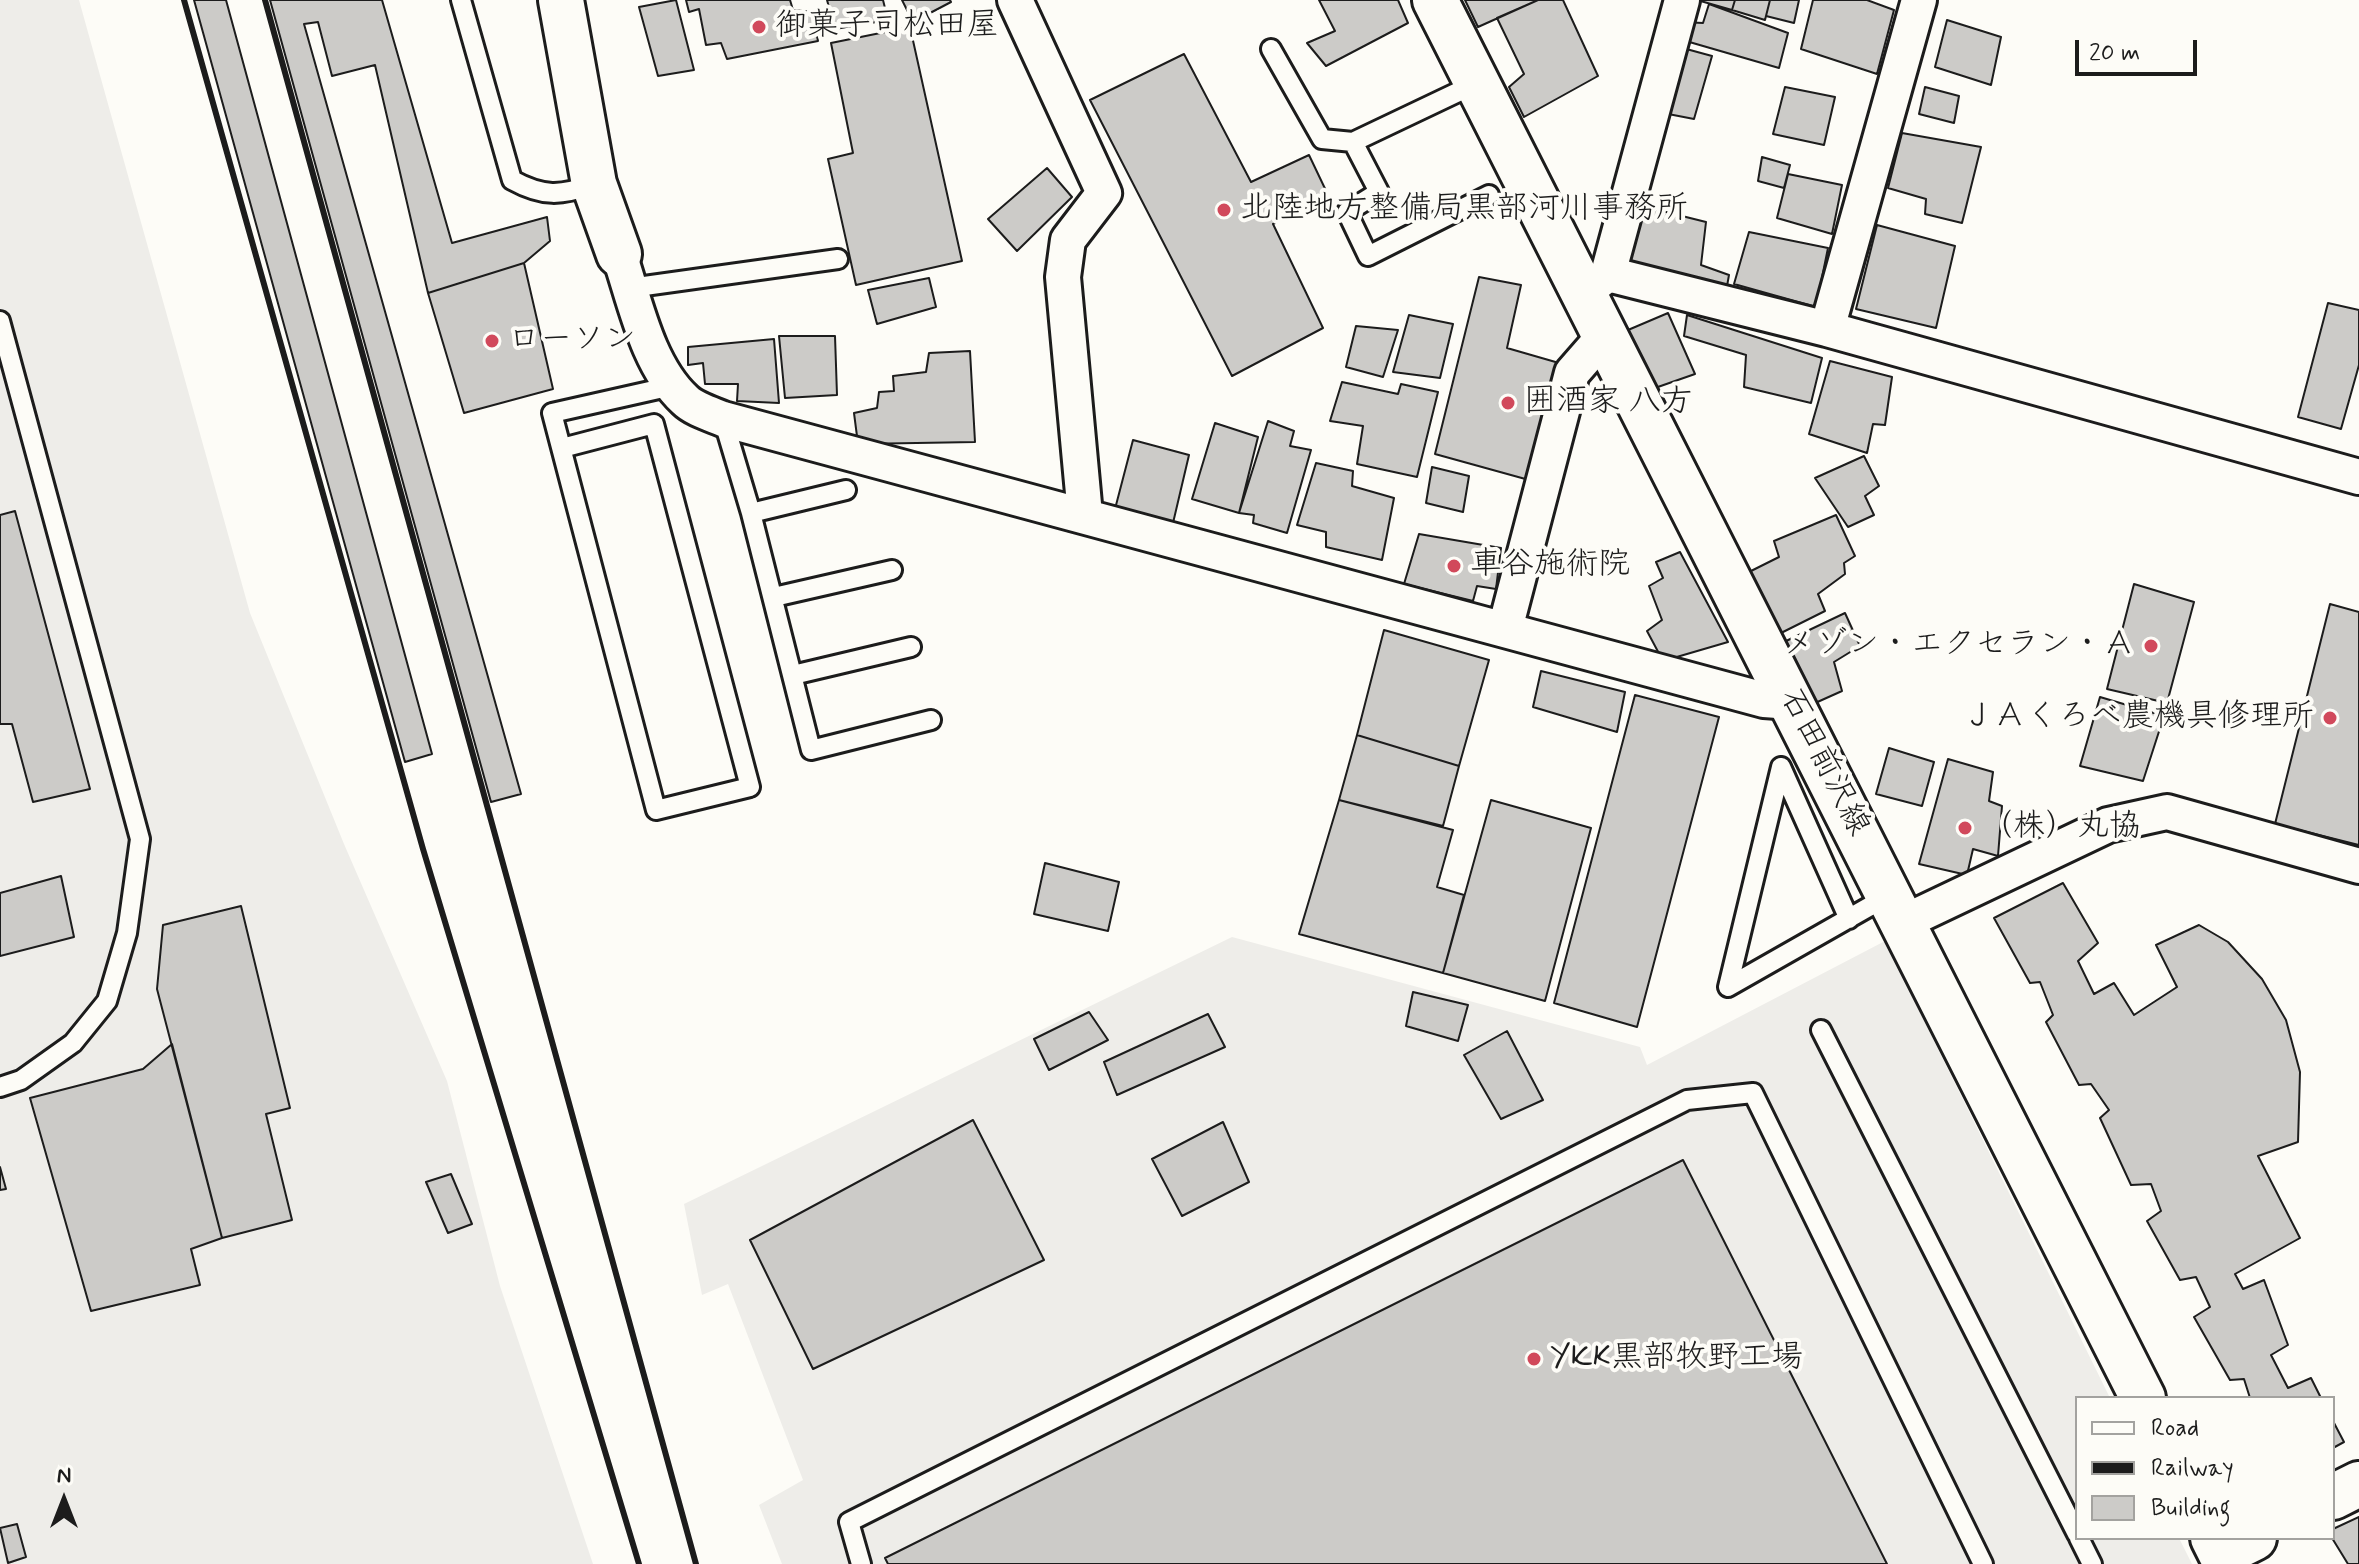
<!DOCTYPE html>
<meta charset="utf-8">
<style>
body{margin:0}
#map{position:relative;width:2359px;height:1564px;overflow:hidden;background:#fdfcf7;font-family:Mynerve,sans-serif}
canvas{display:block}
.legend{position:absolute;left:2075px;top:1396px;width:260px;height:144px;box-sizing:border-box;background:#fdfcf7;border:2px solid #a3a29f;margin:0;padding:10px 14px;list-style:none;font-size:24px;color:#1c1c1c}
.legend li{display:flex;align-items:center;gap:16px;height:40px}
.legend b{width:40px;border:2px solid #a3a29f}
.north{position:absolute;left:24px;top:1460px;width:80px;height:80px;-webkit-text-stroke:6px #fdfcf7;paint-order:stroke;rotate:0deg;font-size:22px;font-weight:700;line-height:32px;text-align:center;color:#1c1c1c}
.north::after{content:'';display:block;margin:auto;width:28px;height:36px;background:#1c1c1c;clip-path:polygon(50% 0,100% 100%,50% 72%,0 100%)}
.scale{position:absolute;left:2075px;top:40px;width:122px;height:36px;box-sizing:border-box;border:4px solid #1c1c1c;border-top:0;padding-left:10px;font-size:24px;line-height:28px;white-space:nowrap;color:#1c1c1c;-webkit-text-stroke:6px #fdfcf7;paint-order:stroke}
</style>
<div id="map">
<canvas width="2359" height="1564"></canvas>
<ul class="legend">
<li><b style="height:10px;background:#fdfcf7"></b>Road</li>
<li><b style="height:10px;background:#1c1c1c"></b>Railway</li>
<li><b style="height:22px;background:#cccbc8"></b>Building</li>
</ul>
<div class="north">N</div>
<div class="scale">20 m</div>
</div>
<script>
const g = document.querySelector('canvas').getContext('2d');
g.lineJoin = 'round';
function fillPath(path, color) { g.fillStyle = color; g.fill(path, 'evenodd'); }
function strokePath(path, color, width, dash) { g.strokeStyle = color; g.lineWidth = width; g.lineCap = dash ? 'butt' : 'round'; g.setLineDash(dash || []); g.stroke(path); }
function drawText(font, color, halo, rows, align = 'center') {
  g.font = font + ' Mynerve,"Klee One",sans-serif'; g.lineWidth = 8; g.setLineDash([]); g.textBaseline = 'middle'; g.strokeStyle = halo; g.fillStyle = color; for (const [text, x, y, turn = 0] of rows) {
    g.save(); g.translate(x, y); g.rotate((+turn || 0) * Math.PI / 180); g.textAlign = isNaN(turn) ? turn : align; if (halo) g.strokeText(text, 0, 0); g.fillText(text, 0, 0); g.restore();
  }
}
const built = new Path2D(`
 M 0,0 L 79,0 L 250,613 L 344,844 L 447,1081 L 500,1286 L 593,1564 L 0,1564 Z
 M 1232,937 L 1640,1047 L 1647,1065 L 1885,941 L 2110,1398 L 2077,1398 L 2077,1538 L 2179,1538 L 2192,1564 L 782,1564 L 759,1505 L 803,1480 L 728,1284 L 702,1295 L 684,1204 Z`);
const building = new Path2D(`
 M 194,0 L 226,0 L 432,754 L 405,762 Z
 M 270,0 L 382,0 L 452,243 L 547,217 L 550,241 L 524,263 L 428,293 L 375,65 L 332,76 L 318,22 L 304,24 L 521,794 L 491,802 Z
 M 676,0 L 694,70 L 658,76 L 639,7 Z
 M 686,0 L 790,0 L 793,10 L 812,12 L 818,41 L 727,59 L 721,43 L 706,45 L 699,9 L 689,12 Z
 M 827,0 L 883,0 L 888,20 L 835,29 Z
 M 902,0 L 950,0 L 951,2 L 913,22 Z
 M 1319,0 L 1398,0 L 1408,23 L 1326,66 L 1307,43 L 1335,31 Z
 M 1465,0 L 1538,0 L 1478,27 Z
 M 1538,0 L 1563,0 L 1598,76 L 1524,117 L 1509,87 L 1524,74 L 1497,18 Z
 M 1697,0 L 1735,0 L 1732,10 Z
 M 1735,0 L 1770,0 L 1765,20 L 1732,10 Z
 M 1770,0 L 1799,0 L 1794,23 L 1766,16 Z
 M 1813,0 L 1867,0 L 1894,10 L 1877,74 L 1801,49 Z
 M 1709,4 L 1788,33 L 1779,68 L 1679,39 L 1683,22 L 1703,23 Z
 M 1947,20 L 2001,37 L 1991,85 L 1935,67 Z
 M 910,27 L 962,261 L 856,285 L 828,159 L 853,153 L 831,43 Z
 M 1679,47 L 1712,56 L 1694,119 L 1663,113 Z
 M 1184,54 L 1251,182 L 1309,155 L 1329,197 L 1273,224 L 1323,328 L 1232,376 L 1090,100 Z
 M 1785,87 L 1835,97 L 1824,145 L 1773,134 Z
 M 1925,87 L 1959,96 L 1954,123 L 1919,114 Z
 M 1902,133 L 1981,147 L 1962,223 L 1925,214 L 1926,199 L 1888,188 Z
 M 1762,157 L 1790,165 L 1784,188 L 1758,181 Z
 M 1047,168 L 1072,197 L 1017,251 L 988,219 Z
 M 1788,174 L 1842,185 L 1832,234 L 1777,218 Z
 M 1638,205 L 1706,222 L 1701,265 L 1729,275 L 1725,297 L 1626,271 Z
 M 1877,225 L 1955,246 L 1936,328 L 1856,309 Z
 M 1749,232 L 1828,248 L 1816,307 L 1734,284 Z
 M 524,263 L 553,389 L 464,413 L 428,293 Z
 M 1479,277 L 1521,285 L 1507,348 L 1559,363 L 1529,480 L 1435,454 Z
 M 929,278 L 936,307 L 877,324 L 868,290 Z
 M 2328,303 L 2359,310 L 2359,365 L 2341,429 L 2298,417 Z
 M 1668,313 L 1695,374 L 1655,388 L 1628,330 Z
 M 1409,315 L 1453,324 L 1440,378 L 1393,372 Z
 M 1687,315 L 1822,358 L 1811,403 L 1744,387 L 1746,355 L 1684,336 Z
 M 1356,326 L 1398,330 L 1383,377 L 1346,367 Z
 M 779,336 L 835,336 L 837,395 L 785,398 Z
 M 774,339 L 779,403 L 737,401 L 738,384 L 705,384 L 703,363 L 688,365 L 688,347 Z
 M 970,351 L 975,442 L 858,444 L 854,413 L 877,408 L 879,392 L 894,391 L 893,376 L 926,372 L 929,353 Z
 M 1830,361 L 1892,377 L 1885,425 L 1873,424 L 1867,453 L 1809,434 Z
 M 1342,382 L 1398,394 L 1401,384 L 1438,392 L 1417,477 L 1357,464 L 1363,426 L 1330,421 Z
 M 1268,421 L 1294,431 L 1290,446 L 1311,450 L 1287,533 L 1253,523 L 1254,515 L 1239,513 Z
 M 1215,423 L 1258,437 L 1239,513 L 1192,499 Z
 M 1133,440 L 1189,455 L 1173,523 L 1115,509 Z
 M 1864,456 L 1879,486 L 1865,496 L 1874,515 L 1848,527 L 1815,478 Z
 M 1316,463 L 1353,471 L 1352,486 L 1394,498 L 1382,560 L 1326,547 L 1326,532 L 1297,525 Z
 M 1432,467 L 1469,476 L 1463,512 L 1426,503 Z
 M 15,511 L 90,789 L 33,802 L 12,724 L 0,724 L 0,515 Z
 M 1836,515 L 1855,556 L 1844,563 L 1845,574 L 1818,594 L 1825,611 L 1779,634 L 1747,573 L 1779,557 L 1774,541 Z
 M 1419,534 L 1501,548 L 1496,589 L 1477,586 L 1473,601 L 1404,584 Z
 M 1680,552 L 1728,642 L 1663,661 L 1647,631 L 1662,620 L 1649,586 L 1663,578 L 1656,562 Z
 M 2134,584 L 2194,602 L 2167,703 L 2107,689 Z
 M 2330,604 L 2359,612 L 2359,845 L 2275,824 Z
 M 1845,613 L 1860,646 L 1834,662 L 1842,691 L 1813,704 L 1784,642 Z
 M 1384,630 L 1489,660 L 1459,766 L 1357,735 Z
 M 1541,671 L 1625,692 L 1617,732 L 1533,707 Z
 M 1635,695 L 1719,717 L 1637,1027 L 1554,1003 Z
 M 2100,697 L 2164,716 L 2143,781 L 2080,766 Z
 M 1357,735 L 1459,766 L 1443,826 L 1339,800 Z
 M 1889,748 L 1934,762 L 1922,806 L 1876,794 Z
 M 1948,759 L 1993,772 L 1989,801 L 2002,806 L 1998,856 L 1973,849 L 1967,875 L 1919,864 Z
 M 1339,800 L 1453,830 L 1437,887 L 1464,895 L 1443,973 L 1299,934 Z
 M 1491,800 L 1591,828 L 1545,1001 L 1443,973 Z
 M 1045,863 L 1119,882 L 1108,931 L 1034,914 Z
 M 61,876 L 74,937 L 0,956 L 0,893 Z
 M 2063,883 L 2098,943 L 2078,961 L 2094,994 L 2114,983 L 2134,1015 L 2177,987 L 2156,945 L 2199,925 L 2228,942 L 2262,979 L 2286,1020 L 2300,1072 L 2298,1142 L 2258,1156 L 2300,1238 L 2235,1274 L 2243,1289 L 2264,1280 L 2288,1345 L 2271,1355 L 2288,1388 L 2311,1378 L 2321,1398 L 2250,1398 L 2244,1379 L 2230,1380 L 2194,1317 L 2210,1307 L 2196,1277 L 2180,1280 L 2147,1221 L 2161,1211 L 2151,1184 L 2131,1185 L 2100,1118 L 2109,1110 L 2091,1084 L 2079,1085 L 2046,1022 L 2053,1015 L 2040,982 L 2030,983 L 1994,918 Z
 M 241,906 L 290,1108 L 266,1114 L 292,1220 L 222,1238 L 157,989 L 163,925 Z
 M 1413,992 L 1468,1005 L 1458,1041 L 1406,1026 Z
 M 1089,1012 L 1108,1040 L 1049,1070 L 1034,1039 Z
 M 1208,1014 L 1225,1047 L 1117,1095 L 1104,1062 Z
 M 1507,1031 L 1543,1100 L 1501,1119 L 1464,1055 Z
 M 172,1044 L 222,1238 L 191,1249 L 200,1285 L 91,1311 L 30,1098 L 143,1069 Z
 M 973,1120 L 1044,1260 L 813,1369 L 750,1240 Z
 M 1223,1122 L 1249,1182 L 1182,1216 L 1152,1159 Z
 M 1683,1160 L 1887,1564 L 888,1564 L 885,1558 Z
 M 0,1167 L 6,1189 L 0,1190 Z
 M 451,1174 L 472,1224 L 448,1233 L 426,1182 Z
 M 2333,1421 L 2344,1442 L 2333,1448 Z
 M 2359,1517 L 2359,1564 L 2348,1564 L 2332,1538 L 2333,1529 Z
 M 17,1524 L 26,1557 L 8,1563 L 0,1528 Z`);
const service = new Path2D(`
 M 461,0 L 512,180 C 543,197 561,196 594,184
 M 1271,49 L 1322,139 L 1353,142
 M 1477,83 L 1353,142 L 1379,192 L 1347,212 L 1368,256 L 1489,195
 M 630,288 L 838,259
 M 0,321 L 140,839 L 127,933 L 107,1001 L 73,1043 L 21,1080 L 0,1087
 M 723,419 L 751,513 L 811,750 L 931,720
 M 562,448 L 654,424 L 750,787 L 656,810 L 552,413 L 672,386
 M 751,513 L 846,490
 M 774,597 L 892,570
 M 793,675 L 911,647
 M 1781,767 L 1728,987 L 1888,896
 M 1781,767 L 1849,919
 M 1821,1030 L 2077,1534
 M 2079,1538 L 2092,1564
 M 861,1564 L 849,1522 L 1687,1100 L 1753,1093 L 1983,1564`);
const minor = new Path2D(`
 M 1015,0 L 1104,193 L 1068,240 L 1063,277 L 1085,515
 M 619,254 C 635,301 647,365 685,400 C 694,409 711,414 723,419 L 1764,700 L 1792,702
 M 1608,274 L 1827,329 L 2359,477
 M 1589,289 L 1608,274 L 1682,0
 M 1827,329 L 1919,0
 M 1505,629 L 1572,373 L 1606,334
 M 1904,922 L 2108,825 L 2167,812 L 2359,866`);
const tertiary = new Path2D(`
 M 561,0 L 594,184 L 619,254
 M 2333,1497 L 2359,1484
 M 2222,1554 L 2254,1538`);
const secondary = new Path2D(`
 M 1435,0 L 2143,1398
 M 2213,1538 L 2226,1564`);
const rail = new Path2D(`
 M 184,0 L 423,849 L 639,1564
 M 265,0 L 696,1564`);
const markers = [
 [759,27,8,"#d1495b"],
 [1224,210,8,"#d1495b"],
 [492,341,8,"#d1495b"],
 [1508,403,8,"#d1495b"],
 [1454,566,8,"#d1495b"],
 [2151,646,8,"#d1495b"],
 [2330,718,8,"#d1495b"],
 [1965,828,8,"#d1495b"],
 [1534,1359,8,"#d1495b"]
];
const poiNames = [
 ["御菓子司松田屋",775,27],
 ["北陸地方整備局黒部河川事務所",1240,210],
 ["ローソン",508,341],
 ["囲酒家 八方",1524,403],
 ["車谷施術院",1470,566],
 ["メゾン・エクセラン・Ａ",2135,646,"right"],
 ["ＪＡくろべ農機具修理所",2314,718,"right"],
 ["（株）丸協",1981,828],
 ["YKK黒部牧野工場",1550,1359]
];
const streetNames = [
 ["石田前沢線",1823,763,63]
];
fillPath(built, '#eeede9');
fillPath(building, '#cccbc8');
strokePath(building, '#1c1c1c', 2);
strokePath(service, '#1c1c1c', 24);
strokePath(minor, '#1c1c1c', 40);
strokePath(tertiary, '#1c1c1c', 50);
strokePath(secondary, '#1c1c1c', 50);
strokePath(service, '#fdfcf7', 18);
strokePath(minor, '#fdfcf7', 34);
strokePath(tertiary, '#fdfcf7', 44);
strokePath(secondary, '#fdfcf7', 44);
strokePath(rail, '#1c1c1c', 6);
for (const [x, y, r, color] of markers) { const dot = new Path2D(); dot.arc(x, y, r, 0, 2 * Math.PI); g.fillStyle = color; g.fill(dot); strokePath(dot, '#fdfcf7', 3); }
drawText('32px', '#1c1c1c', '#fdfcf7', poiNames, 'left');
drawText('32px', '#1c1c1c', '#fdfcf7', streetNames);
</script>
